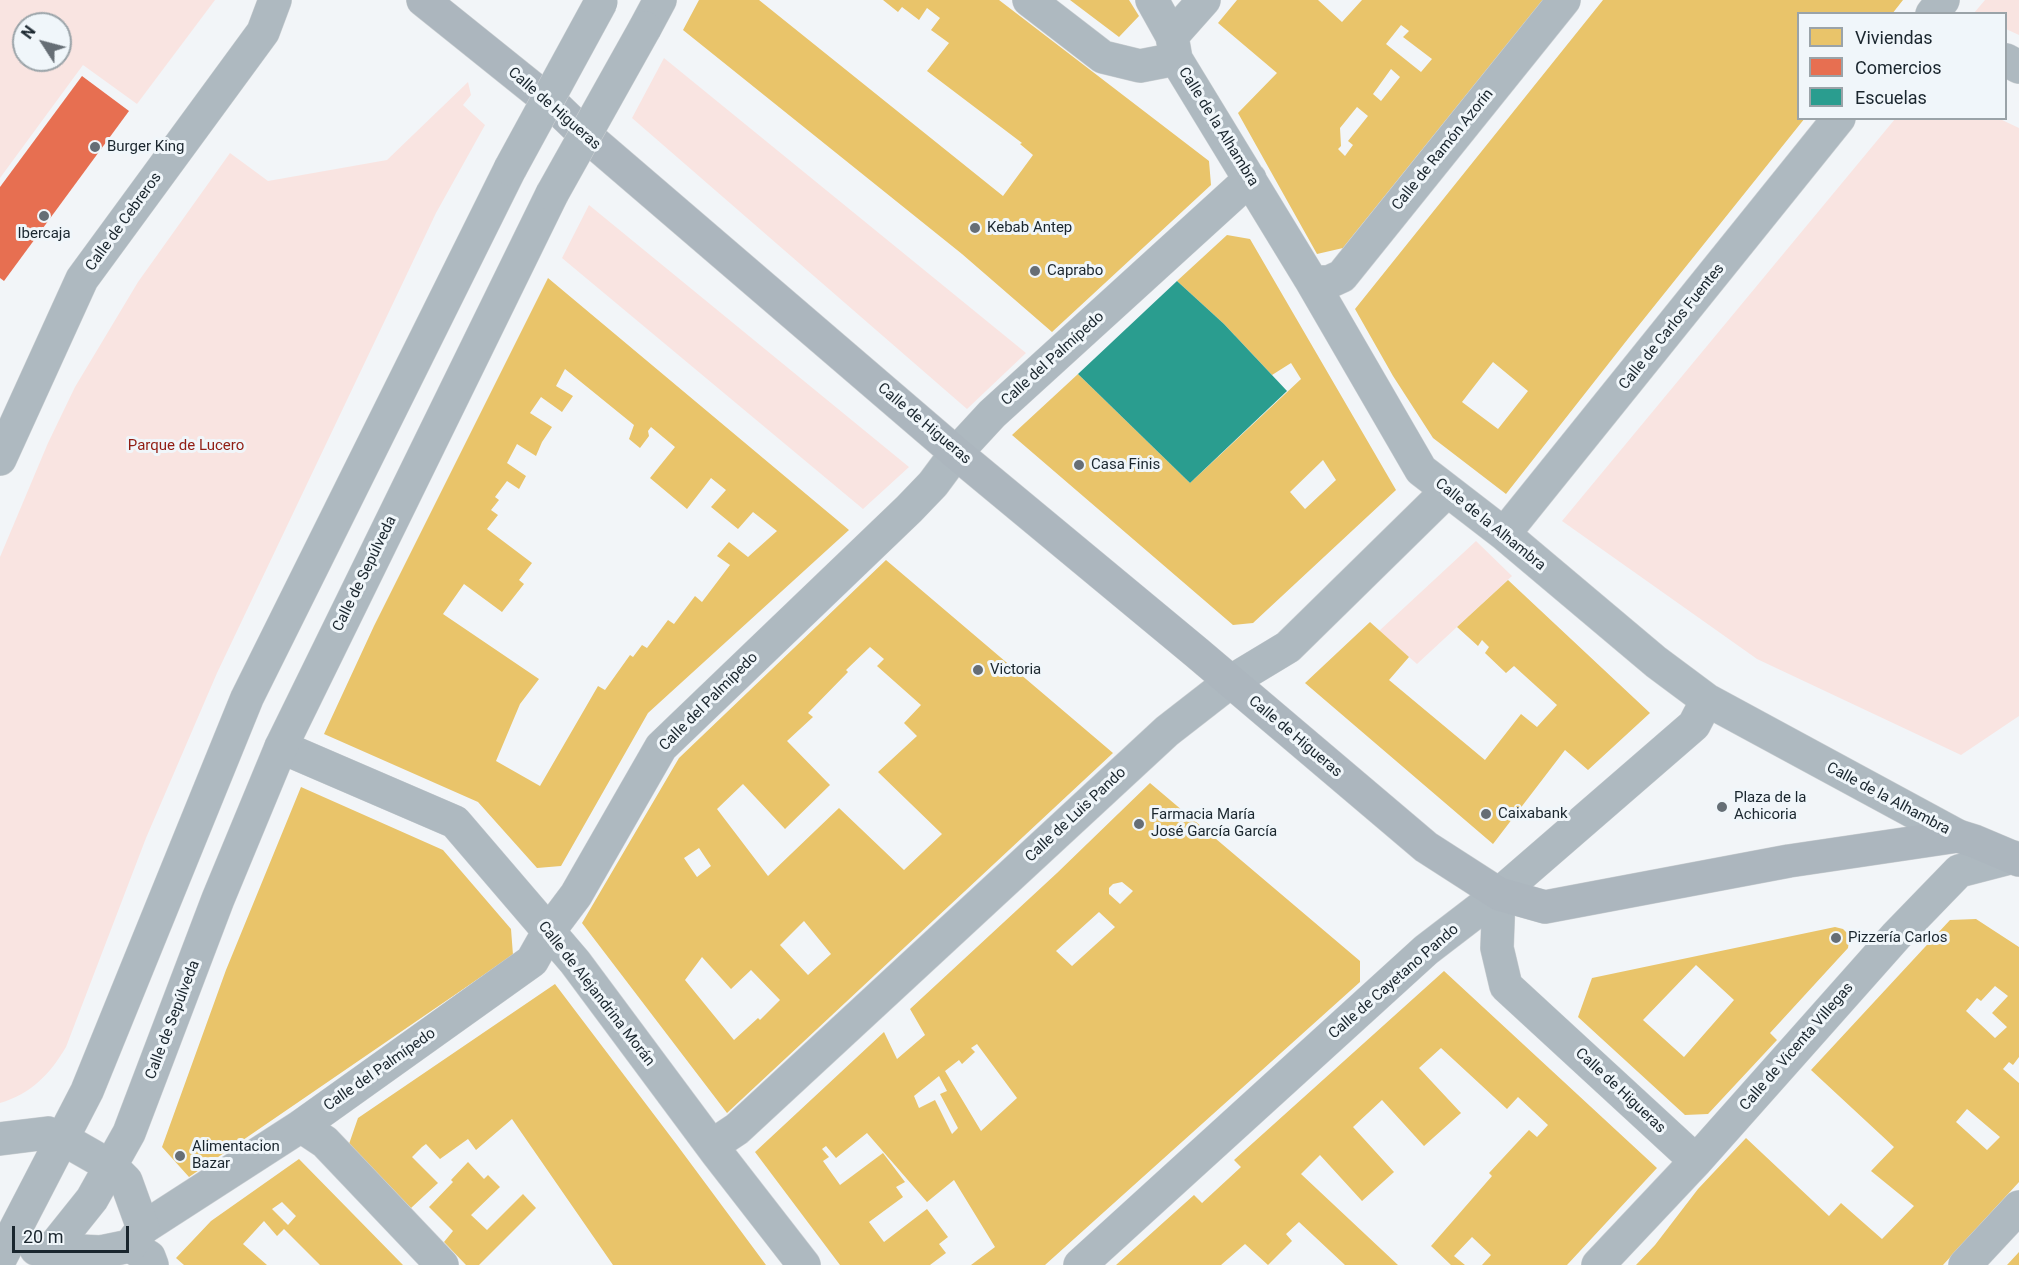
<!DOCTYPE html>
<meta charset="utf-8">
<style>
body{margin:0}
#map{position:relative;width:2019px;height:1265px;overflow:hidden;background:#f2f5f8;font-family:Roboto,sans-serif}
canvas{display:block}
.legend{position:absolute;left:1797px;top:12px;width:210px;height:108px;box-sizing:border-box;background:#f0f6fa;border:2px solid #9aa3a8;margin:0;padding:8px 10px;list-style:none;font-size:18px;color:#1a262e}
.legend li{display:flex;align-items:center;gap:12px;height:30px}
.legend b{width:30px;border:2px solid #9aa3a8}
.north{position:absolute;left:12px;top:12px;width:60px;height:60px;box-sizing:border-box;background:#f0f6fa;border:2px solid #9aa3a8;border-radius:50%;rotate:306deg;font-size:16px;font-weight:700;line-height:24px;text-align:center;color:#1a262e}
.north::after{content:'';display:block;margin:auto;width:21px;height:27px;background:#666e75;clip-path:polygon(50% 0,100% 100%,50% 72%,0 100%)}
.scale{position:absolute;left:12px;top:1226px;width:117px;height:27px;box-sizing:border-box;border:3px solid #1a262e;border-top:0;padding-left:8px;font-size:18px;line-height:21px;white-space:nowrap;color:#1a262e;-webkit-text-stroke:4px #f0f6fa;paint-order:stroke}
</style>
<div id="map">
<canvas width="2019" height="1265"></canvas>
<ul class="legend">
<li><b style="height:16px;background:#e9c46a"></b>Viviendas</li>
<li><b style="height:16px;background:#e76f51"></b>Comercios</li>
<li><b style="height:16px;background:#2a9d8f"></b>Escuelas</li>
</ul>
<div class="north">N</div>
<div class="scale">20 m</div>
</div>
<script>
const g = document.querySelector('canvas').getContext('2d');
g.lineJoin = 'round';
function fillPath(path, color) { g.fillStyle = color; g.fill(path, 'evenodd'); }
function strokePath(path, color, width, dash) { g.strokeStyle = color; g.lineWidth = width; g.lineCap = dash ? 'butt' : 'round'; g.setLineDash(dash || []); g.stroke(path); }
function drawText(font, color, halo, rows, align = 'center') {
  g.font = font + ' Roboto,sans-serif'; g.lineWidth = 6; g.setLineDash([]); g.textBaseline = 'middle'; g.strokeStyle = halo; g.fillStyle = color; for (const [text, x, y, turn = 0] of rows) {
    g.save(); g.translate(x, y); g.rotate((+turn || 0) * Math.PI / 180); g.textAlign = isNaN(turn) ? turn : align; if (halo) g.strokeText(text, 0, 0); g.fillText(text, 0, 0); g.restore();
  }
}
const green = new Path2D(`
 M 0,0 L 215,0 L 137,104 L 83,65 L 0,178 ZM 24,24 L 60,24 L 60,60 L 24,60 Z
 M 1985,0 L 2019,0 L 2019,35 L 2006,29 L 2006,14 L 1974,13 Z
 M 664,58 L 1026,353 L 967,409 L 632,118 Z
 M 468,82 L 471,95 L 463,105 L 485,125 L 436,213 L 217,673 L 146,838 L 66,1047 C 50,1074 31,1094 0,1103 L 0,557 L 48,443 L 75,387 L 138,282 L 230,153 L 268,181 L 387,160 Z
 M 1895,119 L 2000,119 L 2019,128 L 2019,716 L 1961,755 L 1757,659 L 1562,521 Z
 M 589,205 L 909,467 L 863,509 L 562,258 Z
 M 1476,541 L 1512,576 L 1417,664 L 1379,631 Z`);
const homes = new Path2D(`
 M 699,0 L 759,0 L 1003,196 L 1033,155 L 1020,144 L 1022,143 L 927,71 L 949,43 L 931,30 L 940,18 L 927,8 L 919,20 L 902,7 L 898,12 L 883,0 L 999,0 L 1209,161 L 1211,185 L 1052,332 L 962,254 L 683,30 Z
 M 1070,0 L 1129,0 L 1139,16 L 1119,37 Z
 M 1237,0 L 1318,0 L 1342,22 L 1362,0 L 1543,0 L 1343,248 L 1317,254 L 1238,113 L 1277,73 L 1218,23 ZM 1401,25 L 1409,31 L 1403,37 L 1432,59 L 1421,72 L 1386,44 ZM 1391,69 L 1400,77 L 1381,101 L 1373,94 ZM 1357,107 L 1368,116 L 1348,141 L 1353,145 L 1345,156 L 1338,149 L 1341,146 L 1340,128 Z
 M 1603,0 L 1903,0 L 1892,14 L 1798,14 L 1798,118 L 1805,118 L 1631,335 L 1506,494 L 1433,438 L 1393,376 L 1355,309 ZM 1493,362 L 1528,391 L 1498,429 L 1462,402 Z
 M 1227,235 L 1250,239 L 1396,490 L 1253,623 L 1233,625 L 1012,435 L 1078,374 L 1190,483 L 1219,456 L 1301,379 L 1291,363 L 1272,375 L 1224,324 L 1177,281 ZM 1323,460 L 1336,480 L 1305,509 L 1290,492 Z
 M 548,278 L 849,530 L 648,713 L 561,866 L 537,868 L 478,802 L 324,734 L 374,626 ZM 565,369 L 634,425 L 629,439 L 640,448 L 649,436 L 648,431 L 651,427 L 675,447 L 650,478 L 687,509 L 711,478 L 726,490 L 711,507 L 738,529 L 753,512 L 777,531 L 748,557 L 729,542 L 717,556 L 730,565 L 702,602 L 695,596 L 674,624 L 668,620 L 647,648 L 642,645 L 633,657 L 630,655 L 605,690 L 598,686 L 540,786 L 496,761 L 520,704 L 539,679 L 443,614 L 464,584 L 502,612 L 524,584 L 519,580 L 532,563 L 487,529 L 498,515 L 491,510 L 499,500 L 495,497 L 507,481 L 519,489 L 526,476 L 507,463 L 517,444 L 536,456 L 542,442 L 552,427 L 530,413 L 541,397 L 562,412 L 573,396 L 556,386 Z
 M 886,560 L 1113,753 L 727,1113 L 582,923 L 679,758 ZM 870,647 L 884,659 L 877,666 L 921,705 L 904,723 L 917,736 L 878,772 L 942,834 L 904,870 L 839,808 L 768,876 L 717,809 L 743,784 L 785,829 L 830,785 L 787,741 L 813,717 L 808,713 L 848,672 L 846,670 ZM 699,848 L 711,866 L 697,877 L 684,858 ZM 804,921 L 831,954 L 808,975 L 780,945 ZM 702,957 L 731,989 L 751,970 L 780,1000 L 760,1020 L 758,1018 L 734,1040 L 685,980 Z
 M 1508,580 L 1650,713 L 1588,770 L 1565,750 L 1493,844 L 1305,683 L 1370,622 L 1409,657 L 1389,680 L 1485,760 L 1521,714 L 1537,727 L 1557,705 L 1514,666 L 1506,673 L 1485,653 L 1489,647 L 1482,640 L 1478,646 L 1457,627 Z
 M 1150,783 L 1360,961 L 1360,982 L 1045,1265 L 971,1265 L 995,1247 L 954,1180 L 927,1202 L 867,1133 L 836,1158 L 826,1146 L 822,1149 L 829,1157 L 823,1161 L 840,1185 L 883,1153 L 905,1182 L 896,1187 L 903,1197 L 869,1222 L 884,1242 L 927,1209 L 948,1237 L 939,1244 L 946,1253 L 930,1265 L 840,1265 L 755,1152 L 884,1032 L 897,1059 L 925,1035 L 910,1009 L 1057,873 ZM 1122,882 L 1133,891 L 1120,904 L 1109,894 L 1109,888 L 1113,884 ZM 1099,912 L 1115,927 L 1072,966 L 1056,951 ZM 977,1044 L 1017,1098 L 981,1131 L 945,1071 L 959,1060 L 962,1064 L 975,1052 L 971,1048 ZM 939,1076 L 947,1091 L 940,1094 L 958,1128 L 952,1134 L 935,1100 L 919,1108 L 914,1096 Z
 M 301,787 L 443,850 L 511,929 L 513,955 L 189,1177 L 162,1147 L 226,970 Z
 M 1976,919 L 2019,947 L 2019,1057 L 2013,1065 L 2009,1062 L 2003,1069 L 2019,1083 L 2019,1182 L 1943,1265 L 1636,1265 L 1655,1245 L 1698,1189 L 1746,1138 L 1829,1216 L 1841,1203 L 1882,1239 L 1914,1206 L 1871,1171 L 1894,1147 L 1811,1070 L 1950,920 ZM 1995,986 L 2008,996 L 1992,1013 L 2007,1027 L 1995,1038 L 1966,1011 L 1977,998 L 1981,1001 ZM 1967,1109 L 2000,1137 L 1987,1150 L 1956,1122 Z
 M 1835,927 L 1843,929 L 1847,933 L 1849,940 L 1848,948 L 1770,1033 L 1777,1040 L 1708,1114 L 1685,1115 L 1578,1017 L 1592,978 ZM 1696,965 L 1734,1000 L 1684,1057 L 1643,1020 Z
 M 1444,971 L 1657,1168 L 1567,1265 L 1482,1265 L 1491,1255 L 1472,1237 L 1454,1256 L 1465,1265 L 1451,1265 L 1431,1246 L 1492,1176 L 1489,1173 L 1529,1130 L 1537,1137 L 1548,1125 L 1518,1097 L 1507,1109 L 1441,1048 L 1419,1068 L 1461,1113 L 1424,1146 L 1382,1100 L 1353,1127 L 1394,1172 L 1362,1201 L 1320,1155 L 1301,1174 L 1398,1265 L 1345,1265 L 1299,1222 L 1286,1234 L 1292,1241 L 1268,1265 L 1245,1244 L 1221,1265 L 1116,1265 L 1194,1195 L 1202,1203 L 1241,1167 L 1234,1160 Z
 M 555,984 L 677,1145 L 766,1265 L 613,1265 L 512,1119 L 476,1150 L 468,1139 L 440,1159 L 426,1144 L 422,1147 L 412,1157 L 438,1183 L 411,1208 L 349,1144 L 358,1118 Z
 M 299,1159 L 403,1265 L 320,1265 L 284,1229 L 277,1236 L 264,1221 L 243,1244 L 267,1265 L 184,1265 L 176,1258 L 211,1221 ZM 282,1202 L 296,1216 L 288,1225 L 272,1209 Z
 M 468,1162 L 484,1179 L 488,1175 L 500,1187 L 471,1215 L 487,1230 L 523,1194 L 536,1208 L 479,1265 L 466,1265 L 444,1242 L 453,1231 L 429,1207 L 453,1182 L 451,1180 Z
 M 2019,1252 L 2019,1265 L 2007,1265 Z`);
const shops = new Path2D(`
 M 82,76 L 129,111 L 4,281 L 0,278 L 0,187 Z`);
const schools = new Path2D(`
 M 1177,281 L 1224,324 L 1287,391 L 1190,483 L 1078,374 Z`);
const minor = new Path2D(`
 M 1029,0 L 1103,57 L 1140,66 L 1176,59
 M 1152,0 L 1172,36 L 1176,59 L 1312,282 L 1421,470 L 1504,534 L 1656,662 L 1707,700 L 1958,836
 M 1932,14 L 1943,0
 M 1172,36 L 1204,0
 M 2006,60 L 2019,67
 M 1312,282 L 1329,282 L 1342,276 L 1564,0
 M 0,459 L 82,279 L 263,32 L 275,0
 M 1504,534 L 1839,118
 M 281,747 L 455,822 L 575,962 L 717,1153 L 804,1265
 M 1499,894 L 1497,948 L 1506,986 L 1696,1161
 M 301,1126 L 325,1142 L 442,1265
 M 717,1153 L 722,1139 L 737,1129 L 1167,731 L 1230,682 L 1288,647 L 1447,491
 M 143,1228 L 301,1126 L 532,961 L 549,931 L 576,895 L 661,747 L 909,509 L 933,484 L 956,453 L 992,414 L 1250,179
 M 130,1246 L 149,1257 L 152,1265
 M 1080,1265 L 1426,950 L 1499,894 L 1694,725 L 1707,700
 M 1598,1265 L 1696,1161 L 1896,936 L 1959,871 L 2013,857
 M 1965,1265 L 2019,1207`);
const tertiary = new Path2D(`
 M 645,28 L 660,0
 M 0,1139 L 48,1133 L 63,1139 L 112,1167 L 126,1181 L 143,1228 L 130,1246 L 101,1252 L 36,1249
 M 52,1249 L 92,1199 L 129,1133 L 218,899 L 281,747 L 552,194
 M 0,1259 L 87,1091 L 247,698 L 510,169`);
const secondary = new Path2D(`
 M 423,0 L 555,106 L 582,132 L 956,453 L 1196,652 L 1426,847 L 1499,894 L 1545,907 L 1789,861 L 1958,836 L 1974,841 L 2019,860`);
const tertiaryBridge = new Path2D(`
 M 510,169 L 601,2
 M 552,194 L 645,28`);
const markers = [
 [95,147,6,"#666e75"],
 [44,216,6,"#666e75"],
 [975,228,6,"#666e75"],
 [1035,271,6,"#666e75"],
 [1079,465,6,"#666e75"],
 [978,670,6,"#666e75"],
 [1722,807,6,"#666e75"],
 [1486,814,6,"#666e75"],
 [1139,824,6,"#666e75"],
 [1836,938,6,"#666e75"],
 [180,1156,6,"#666e75"]
];
const streetNames = [
 ["Calle de Higueras",554,109,41],
 ["Calle de la Alhambra",1218,127,58],
 ["Calle de Ramón Azorín",1443,150,-51],
 ["Calle de Cebreros",124,222,-54],
 ["Calle de Carlos Fuentes",1672,327,-51],
 ["Calle del Palmípedo",1053,359,-42],
 ["Calle de Higueras",924,424,40],
 ["Calle de la Alhambra",1490,525,39],
 ["Calle de Sepúlveda",365,574,-64],
 ["Calle del Palmípedo",709,702,-45],
 ["Calle de Higueras",1295,737,40],
 ["Calle de la Alhambra",1888,799,28],
 ["Calle de Luis Pando",1076,815,-43],
 ["Calle de Cayetano Pando",1394,982,-41],
 ["Calle de Alejandrina Morán",596,994,52],
 ["Calle de Sepúlveda",173,1020,-69],
 ["Calle de Vicenta Villegas",1797,1047,-49],
 ["Calle del Palmípedo",380,1070,-35],
 ["Calle de Higueras",1620,1091,43]
];
const poiNames = [
 ["Burger King",107,147],
 ["Kebab Antep",987,228],
 ["Ibercaja",44,234,"center"],
 ["Caprabo",1047,271],
 ["Casa Finis",1091,465],
 ["Victoria",990,670],
 ["Plaza de la",1734,798],
 ["Achicoria",1734,815],
 ["Caixabank",1498,814],
 ["Farmacia María",1151,815],
 ["José García García",1151,832],
 ["Pizzería Carlos",1848,938],
 ["Alimentacion",192,1147],
 ["Bazar",192,1164]
];
const parkNames = [
 ["Parque de Lucero",186,446]
];
fillPath(green, '#f9e4e1');
fillPath(homes, '#e9c46a');
fillPath(shops, '#e76f51');
fillPath(schools, '#2a9d8f');
strokePath(minor, '#ccd0d3', 34);
strokePath(tertiary, '#ccd0d3', 34);
strokePath(secondary, '#ccd0d3', 34);
strokePath(minor, '#aeb9c0', 33);
strokePath(tertiary, '#aeb9c0', 33);
strokePath(secondary, '#acb6be', 33);
strokePath(tertiaryBridge, '#ccd0d3', 34, []);
strokePath(tertiaryBridge, '#aeb9c0', 33);
for (const [x, y, r, color] of markers) { const dot = new Path2D(); dot.arc(x, y, r, 0, 2 * Math.PI); g.fillStyle = color; g.fill(dot); strokePath(dot, '#f0f6fa', 2); }
drawText('15px', '#1a262e', '#f0f6fa', streetNames);
drawText('15px', '#1a262e', '#f0f6fa', poiNames, 'left');
drawText('15px', '#911e14', '#f0f6fa', parkNames);
</script>
